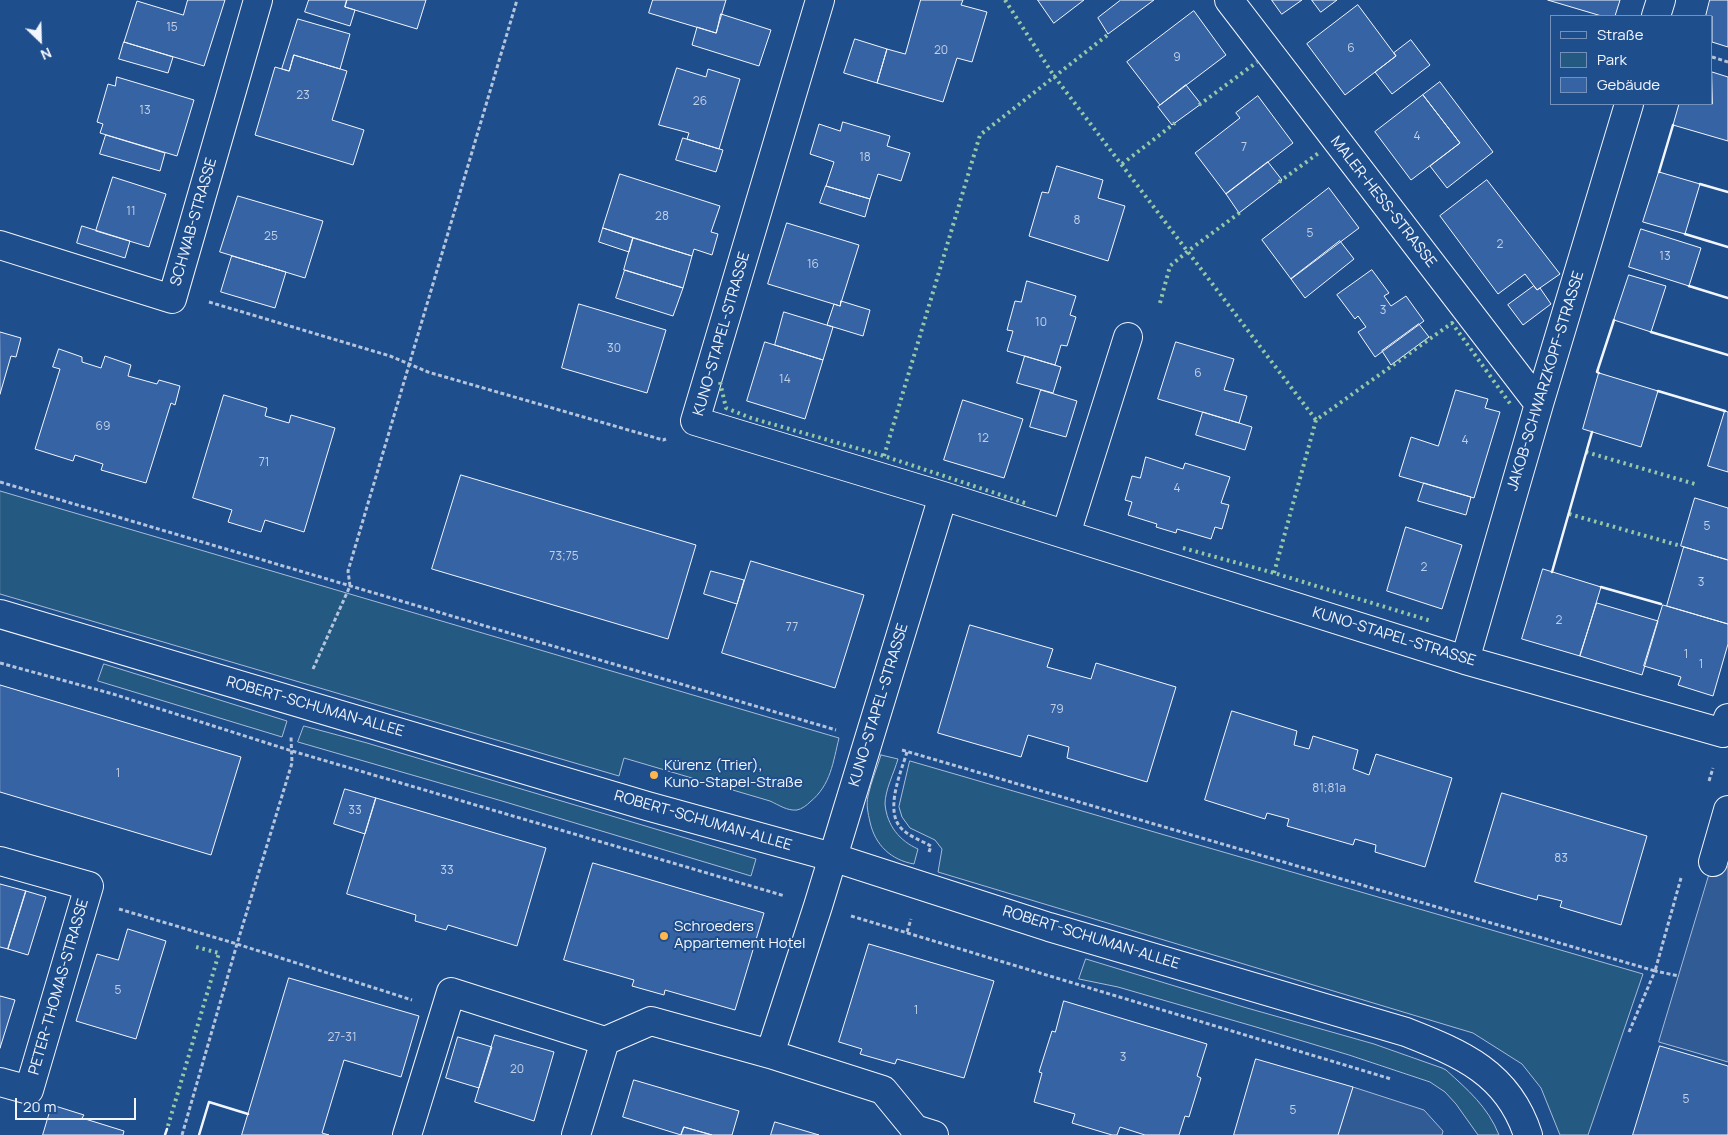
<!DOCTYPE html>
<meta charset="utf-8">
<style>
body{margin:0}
#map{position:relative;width:1728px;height:1135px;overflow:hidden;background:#1f4e8c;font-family:Manrope,sans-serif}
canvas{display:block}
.legend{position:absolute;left:1550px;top:15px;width:162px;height:90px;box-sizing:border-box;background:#1f4e8c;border:1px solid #7391ba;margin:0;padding:6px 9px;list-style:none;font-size:15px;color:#f2f6ff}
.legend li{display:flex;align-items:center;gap:10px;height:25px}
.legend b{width:25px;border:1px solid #7391ba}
.north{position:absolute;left:15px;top:15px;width:50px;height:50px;-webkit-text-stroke:4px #1f4e8c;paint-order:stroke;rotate:156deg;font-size:14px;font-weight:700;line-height:20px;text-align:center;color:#f2f6ff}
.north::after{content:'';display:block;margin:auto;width:18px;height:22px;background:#f2f6ff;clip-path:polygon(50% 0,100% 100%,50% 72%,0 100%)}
.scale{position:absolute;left:15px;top:1098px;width:121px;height:22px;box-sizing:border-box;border:2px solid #f2f6ff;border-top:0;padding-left:6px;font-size:15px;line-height:18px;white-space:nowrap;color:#f2f6ff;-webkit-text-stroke:4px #1f4e8c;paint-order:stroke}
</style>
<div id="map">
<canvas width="1728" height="1135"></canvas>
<ul class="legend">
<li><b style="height:6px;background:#1f4e8c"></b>Straße</li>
<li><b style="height:14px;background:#245a82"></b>Park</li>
<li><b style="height:14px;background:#3563a3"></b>Gebäude</li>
</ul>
<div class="north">N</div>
<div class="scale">20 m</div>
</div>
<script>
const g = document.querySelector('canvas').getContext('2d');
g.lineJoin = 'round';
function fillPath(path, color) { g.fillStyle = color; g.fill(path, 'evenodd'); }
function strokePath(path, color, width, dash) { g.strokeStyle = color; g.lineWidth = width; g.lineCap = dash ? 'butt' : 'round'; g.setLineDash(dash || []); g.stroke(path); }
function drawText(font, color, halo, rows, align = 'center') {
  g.font = font + ' Manrope,sans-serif'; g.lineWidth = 4; g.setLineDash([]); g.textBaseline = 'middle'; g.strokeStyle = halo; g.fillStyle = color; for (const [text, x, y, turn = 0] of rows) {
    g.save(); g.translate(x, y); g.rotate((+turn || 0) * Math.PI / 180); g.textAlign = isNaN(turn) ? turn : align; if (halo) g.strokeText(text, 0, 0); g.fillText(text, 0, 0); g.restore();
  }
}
const green = new Path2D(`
 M 0,491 L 839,738 C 833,762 831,785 810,802 C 807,805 802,809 797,810 C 787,811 779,805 770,801 L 624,758 L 619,776 L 0,594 Z
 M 104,664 L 287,721 L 282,737 L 98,681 Z
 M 304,726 L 367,743 L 756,859 L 751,876 L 502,801 L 298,742 Z
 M 881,755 L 898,759 C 894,773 885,790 885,804 C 887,826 900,841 918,849 L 914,864 C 891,860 875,845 870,822 C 868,813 866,805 868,796 C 871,782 877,768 881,755 Z
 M 910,761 L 1643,974 L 1588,1135 L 1560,1135 L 1541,1088 L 1522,1064 L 1473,1033 L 938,872 L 942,849 L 935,840 L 910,828 L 902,817 L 899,807 Z
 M 1086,959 L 1247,1008 L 1374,1044 L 1442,1068 L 1446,1070 C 1468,1090 1488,1107 1499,1135 L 1478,1135 L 1456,1104 L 1445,1092 L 1430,1082 L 1349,1055 L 1256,1027 L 1118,987 L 1079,979 Z`);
const parking = new Path2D(`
 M 1713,862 L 1728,867 L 1728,1062 L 1659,1042 Z
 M 1353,1087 L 1424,1110 L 1443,1131 L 1442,1135 L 1338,1135 Z`);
const building = new Path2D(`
 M 188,0 L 225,0 L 204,66 L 124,42 L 137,1 L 183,15 Z
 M 309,0 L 347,0 L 345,7 L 355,10 L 350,26 L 305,12 Z
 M 347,0 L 426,0 L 417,29 L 345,7 Z
 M 653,0 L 726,0 L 716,33 L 649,13 Z
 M 921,0 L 963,0 L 961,5 L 987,12 L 972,62 L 957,58 L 943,102 L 877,83 L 887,49 L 905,54 Z
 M 1038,0 L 1084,0 L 1054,23 Z
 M 1121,0 L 1154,0 L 1108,34 L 1098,18 Z
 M 1272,0 L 1302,0 L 1282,14 Z
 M 1312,0 L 1337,0 L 1321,12 Z
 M 1548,0 L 1620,0 L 1615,16 L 1602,16 Z
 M 1710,0 L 1728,0 L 1728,47 L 1712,42 L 1712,16 L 1706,16 Z
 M 1358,5 L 1396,56 L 1345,95 L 1307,44 Z
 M 1194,11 L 1226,55 L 1160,105 L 1127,62 Z
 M 721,14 L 771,30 L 759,66 L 692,45 L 697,27 L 716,33 Z
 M 298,19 L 350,34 L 340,69 L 294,55 L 289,71 L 282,69 Z
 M 855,39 L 887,49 L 877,83 L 844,73 Z
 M 1411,40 L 1430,65 L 1392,94 L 1375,72 L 1396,56 L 1394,53 Z
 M 124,42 L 173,57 L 168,73 L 119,59 Z
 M 294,55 L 347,71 L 332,120 L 364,130 L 353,165 L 255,135 L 275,67 L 289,71 Z
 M 677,68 L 706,77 L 708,69 L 740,79 L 719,149 L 687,139 L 689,133 L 659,125 Z
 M 1712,72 L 1728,77 L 1728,141 L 1673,125 L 1679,104 L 1712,104 Z
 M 117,77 L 194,100 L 177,156 L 100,133 L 103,124 L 97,122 L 108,84 L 115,86 Z
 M 1440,82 L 1493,152 L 1447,188 L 1430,166 L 1460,143 L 1423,95 Z
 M 1186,85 L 1201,104 L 1172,125 L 1158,107 Z
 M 1423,95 L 1460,143 L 1411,180 L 1375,132 Z
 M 1258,96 L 1293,143 L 1226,194 L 1195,153 L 1240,118 L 1236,113 Z
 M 843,122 L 890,136 L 887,146 L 910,153 L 901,181 L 878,174 L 870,199 L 826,186 L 834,162 L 810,154 L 819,124 L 840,131 Z
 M 106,135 L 165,153 L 160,171 L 100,154 Z
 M 683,138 L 723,150 L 716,172 L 676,160 Z
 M 1268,162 L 1282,180 L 1239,213 L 1226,194 Z
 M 1057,166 L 1103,180 L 1098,198 L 1125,206 L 1108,261 L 1029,236 L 1042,192 L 1048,193 Z
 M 1659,172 L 1700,184 L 1685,234 L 1643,222 Z
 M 620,174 L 720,206 L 711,232 L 718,234 L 712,255 L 694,249 L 692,256 L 603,228 Z
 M 113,177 L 166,194 L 149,247 L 96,231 Z
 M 1487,180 L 1560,274 L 1537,290 L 1525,274 L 1498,294 L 1440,216 Z
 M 826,186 L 870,199 L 865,217 L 820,203 Z
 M 1329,188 L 1359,228 L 1291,279 L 1262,240 Z
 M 238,196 L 323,221 L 305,278 L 220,252 Z
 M 787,223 L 859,245 L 840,306 L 768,284 Z
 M 82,226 L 130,241 L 125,258 L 77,243 Z
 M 603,228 L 633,238 L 629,252 L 599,242 Z
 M 1641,229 L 1701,248 L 1689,286 L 1629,267 Z
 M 633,238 L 692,256 L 683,288 L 624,270 Z
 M 1340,241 L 1354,259 L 1305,298 L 1291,279 Z
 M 232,256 L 286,272 L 275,308 L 221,292 Z
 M 625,270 L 683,288 L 673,316 L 616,298 Z
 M 1372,270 L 1389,293 L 1384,296 L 1391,306 L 1406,296 L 1424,321 L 1375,357 L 1358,332 L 1366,327 L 1358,316 L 1355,319 L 1337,295 Z
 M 1629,275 L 1666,286 L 1651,332 L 1614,320 Z
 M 1027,281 L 1076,296 L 1070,315 L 1076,317 L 1067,346 L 1061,345 L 1055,365 L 1007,351 L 1013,331 L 1007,330 L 1015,301 L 1021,302 Z
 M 1534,286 L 1537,290 L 1540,288 L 1551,304 L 1523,325 L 1508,305 Z
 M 841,301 L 870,310 L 863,336 L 827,325 L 834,304 L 840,306 Z
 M 579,304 L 666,330 L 647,393 L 562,368 Z
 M 784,312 L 833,327 L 823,360 L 775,345 Z
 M 1419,324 L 1429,337 L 1391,365 L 1382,351 Z
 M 0,332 L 21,338 L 16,357 L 11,356 L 0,394 Z
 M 765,342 L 823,360 L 805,419 L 747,401 Z
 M 1176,342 L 1234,359 L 1224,390 L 1247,396 L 1239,423 L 1158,399 Z
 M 59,349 L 82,357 L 82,362 L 101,368 L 105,356 L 131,365 L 128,376 L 157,384 L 159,380 L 180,386 L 175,405 L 171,403 L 146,483 L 101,470 L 103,464 L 75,455 L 73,461 L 35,449 L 60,369 L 53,367 Z
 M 1025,356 L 1061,367 L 1053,393 L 1017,383 Z
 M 1599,373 L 1658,391 L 1641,447 L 1583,429 Z
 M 1041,390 L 1077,401 L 1066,437 L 1030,427 Z
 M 1456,390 L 1488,399 L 1485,408 L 1500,412 L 1474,498 L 1399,476 L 1411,437 L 1438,446 Z
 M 224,395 L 267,408 L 265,416 L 289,423 L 291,415 L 335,428 L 304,532 L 265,520 L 261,532 L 228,522 L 232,510 L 193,498 Z
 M 963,400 L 1023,419 L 1004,478 L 944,460 Z
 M 1725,411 L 1728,412 L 1728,472 L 1708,466 Z
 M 1203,412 L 1252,427 L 1245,450 L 1196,435 Z
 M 1146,457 L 1183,469 L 1185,463 L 1230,477 L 1221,503 L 1229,505 L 1222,529 L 1215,527 L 1211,539 L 1177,529 L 1176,533 L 1156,527 L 1157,524 L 1128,515 L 1132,502 L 1125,500 L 1132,476 L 1140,478 Z
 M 461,475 L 696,545 L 668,639 L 432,569 Z
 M 1424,483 L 1471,497 L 1466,515 L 1418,501 Z
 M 1695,498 L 1728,508 L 1728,560 L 1681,546 Z
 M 1406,527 L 1462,545 L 1442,609 L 1387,591 Z
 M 1684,547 L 1728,560 L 1728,624 L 1667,606 Z
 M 751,561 L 864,595 L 835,688 L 722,653 Z
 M 1543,569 L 1601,587 L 1580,656 L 1522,639 Z
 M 711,571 L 744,580 L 737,604 L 704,594 Z
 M 1597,603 L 1658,621 L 1642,675 L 1580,656 Z
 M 1663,605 L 1728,624 L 1728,644 L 1713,696 L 1678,685 L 1681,677 L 1644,666 Z
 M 970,625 L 1053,649 L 1047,667 L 1091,679 L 1096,663 L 1176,687 L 1147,782 L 1067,758 L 1069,747 L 1028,735 L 1021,757 L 938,733 Z
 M 0,685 L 241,757 L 211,855 L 0,792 Z
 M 1232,711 L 1297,731 L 1294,745 L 1309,749 L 1313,736 L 1358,750 L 1353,769 L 1369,775 L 1376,754 L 1452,778 L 1425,867 L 1375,852 L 1376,845 L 1355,839 L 1353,845 L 1287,826 L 1289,819 L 1267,813 L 1265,819 L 1205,800 Z
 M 345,789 L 376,798 L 365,834 L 334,824 Z
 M 1502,793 L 1647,836 L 1621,925 L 1560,907 L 1562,901 L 1538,895 L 1537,900 L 1475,882 Z
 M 376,798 L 546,848 L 517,946 L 448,925 L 446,930 L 415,921 L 416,915 L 347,894 Z
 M 593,863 L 764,913 L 735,1010 L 665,990 L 664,995 L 632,986 L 634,980 L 564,960 Z
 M 0,884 L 26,891 L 8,949 L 0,947 Z
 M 26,891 L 46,897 L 28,955 L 8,949 Z
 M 128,929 L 166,941 L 136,1039 L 76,1021 L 97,954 L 118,960 Z
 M 869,944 L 994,981 L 964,1078 L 897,1059 L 895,1064 L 860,1054 L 862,1049 L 839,1042 Z
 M 289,978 L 419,1016 L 401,1077 L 344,1060 L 322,1133 L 329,1135 L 242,1135 Z
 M 0,996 L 15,1000 L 0,1048 Z
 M 1064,1001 L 1207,1044 L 1197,1076 L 1201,1078 L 1189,1117 L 1185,1116 L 1179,1135 L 1145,1135 L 1120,1127 L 1117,1135 L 1112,1135 L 1072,1123 L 1075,1114 L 1034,1102 L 1042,1073 L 1039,1072 L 1052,1031 L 1055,1032 Z
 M 495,1035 L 554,1052 L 534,1121 L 475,1102 Z
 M 458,1037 L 492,1047 L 479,1088 L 446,1078 Z
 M 1660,1046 L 1728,1066 L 1728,1135 L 1633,1135 Z
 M 1256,1059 L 1353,1087 L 1338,1135 L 1234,1135 Z
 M 634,1080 L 739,1111 L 732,1135 L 712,1135 L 684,1127 L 681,1135 L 623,1117 Z
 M 52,1105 L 84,1115 L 82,1118 L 124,1131 L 123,1135 L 43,1135 Z
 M 775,1122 L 819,1135 L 771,1135 Z
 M 684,1127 L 712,1135 L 681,1135 Z`);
const path = new Path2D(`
 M 1712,57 L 1728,62
 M 209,302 L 390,356 L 428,372 L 663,440 L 666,439
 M 0,482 L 836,730
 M 0,663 L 113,694 L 292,751 L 785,896
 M 313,669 L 350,586 L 348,571 L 517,0
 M 902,750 L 1655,971 L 1681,878
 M 907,752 C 901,772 883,813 903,830 C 911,837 922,841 931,846 L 929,852
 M 1709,781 L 1713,768
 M 119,909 L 237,944 L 412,1000
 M 851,916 L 1391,1079
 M 907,932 L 911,919
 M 1629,1032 L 1655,971 L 1679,976
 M 182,1135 L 237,944 L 292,763 L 291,737`);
const street = new Path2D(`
 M 820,0 L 695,421 L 943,496 L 1465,660 L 1723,733 L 1728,718
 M 1229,0 L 1539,404
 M 1656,16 L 1661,0
 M 0,245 L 172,299 L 258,0
 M 1066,534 L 1128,337
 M 0,614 L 647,806 L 832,857 L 1049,927 L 1406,1032 C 1462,1054 1508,1073 1528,1135
 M 1465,660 L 1539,404 L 1629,104
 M 0,861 L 89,886 L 29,1090 L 0,1082
 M 1713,862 L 1728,810
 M 407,1135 L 451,992 L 605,1041 L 651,1021 L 770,1054
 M 576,1135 L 605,1041
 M 934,1135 L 915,1129 L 883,1090 L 770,1054 L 818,906 L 943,496`);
const hedge = new Path2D(`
 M 1005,0 L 1054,76 L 1316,420 L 1452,323 L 1511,405
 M 1199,105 L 1257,62
 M 1122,164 L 1175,123
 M 1279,182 L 1320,152
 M 1160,303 L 1170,266 L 1188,251 L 1242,211
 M 720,382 L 726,408 L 751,418 L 884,456 L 1025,503
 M 1586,452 L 1695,484
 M 884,456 L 980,135 L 1110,33
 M 1569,514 L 1681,546
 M 1183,548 L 1274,573 L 1431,621
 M 1274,573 L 1316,420
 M 168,1126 L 219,953 L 196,947`);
const wall = new Path2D(`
 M 1659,172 L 1673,125
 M 1700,184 L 1728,192
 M 1685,234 L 1728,247
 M 1689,286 L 1728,298
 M 1651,332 L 1728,355
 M 1599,373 L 1597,372 L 1614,320
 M 1658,391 L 1725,411
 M 1552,572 L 1592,432
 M 1601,587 L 1661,604
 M 165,1135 L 167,1129
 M 199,1135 L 209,1102 L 248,1114`);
const markers = [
 [654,775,5,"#ffb74d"],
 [664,936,5,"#ffb74d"]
];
const numberNames = [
 ["15",172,28],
 ["6",1351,49],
 ["20",941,51],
 ["9",1177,58],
 ["23",303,96],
 ["26",700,102],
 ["13",145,111],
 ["4",1417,137],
 ["7",1244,148],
 ["18",865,158],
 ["11",131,212],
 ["28",662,217],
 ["8",1077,221],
 ["5",1310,234],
 ["25",271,237],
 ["2",1500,245],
 ["13",1665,257],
 ["16",813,265],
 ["3",1383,311],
 ["10",1041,323],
 ["30",614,349],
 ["6",1198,374],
 ["14",785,380],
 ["69",103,427],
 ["12",983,439],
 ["4",1465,441],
 ["71",264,463],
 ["4",1177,489],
 ["5",1707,527],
 ["73;75",564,557],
 ["2",1424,568],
 ["3",1701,583],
 ["2",1559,621],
 ["77",792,628],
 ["1",1686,655],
 ["1",1701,665],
 ["79",1057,710],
 ["1",118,774],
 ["81;81a",1329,789],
 ["33",355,811],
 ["83",1561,859],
 ["33",447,871],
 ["5",118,991],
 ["1",916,1011],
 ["27-31",342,1038],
 ["3",1123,1058],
 ["20",517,1070],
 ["5",1686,1100],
 ["5",1293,1111]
];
const streetNames = [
 ["MALER-HESS-STRASSE",1383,202,52],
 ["SCHWAB-STRASSE",194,222,-74],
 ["KUNO-STAPEL-STRASSE",722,334,-74],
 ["JAKOB-SCHWARZKOPF-STRASSE",1546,381,-73],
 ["KUNO-STAPEL-STRASSE",1394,637,17],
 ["KUNO-STAPEL-STRASSE",879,705,-73],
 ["ROBERT-SCHUMAN-ALLEE",315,707,16],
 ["ROBERT-SCHUMAN-ALLEE",703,821,16],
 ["ROBERT-SCHUMAN-ALLEE",1091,938,17],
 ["PETER-THOMAS-STRASSE",59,987,-74]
];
const poiNames = [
 ["Kürenz (Trier),",664,766],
 ["Kuno-Stapel-Straße",664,783],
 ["Schroeders",674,927],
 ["Appartement Hotel",674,944]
];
fillPath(green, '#245a82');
strokePath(green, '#a8bbd7', 1);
fillPath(parking, '#305b95');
strokePath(parking, '#a8bbd7', 1);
fillPath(building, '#3563a3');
strokePath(building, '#f2f6ff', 1);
strokePath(street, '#f2f6ff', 30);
strokePath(path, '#b3c4dc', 3, [4, 2.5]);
strokePath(street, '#1f4e8c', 28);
strokePath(hedge, '#97c8a6', 4, [2.5, 4]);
strokePath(wall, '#f2f6ff', 2.5);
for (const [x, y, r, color] of markers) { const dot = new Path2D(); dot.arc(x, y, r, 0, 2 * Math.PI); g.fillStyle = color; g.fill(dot); strokePath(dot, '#1f4e8c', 2); }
drawText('12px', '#c3d1e8', null, numberNames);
drawText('15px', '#f2f6ff', '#1f4e8c', streetNames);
drawText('15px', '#f2f6ff', '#1f4e8c', poiNames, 'left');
</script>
